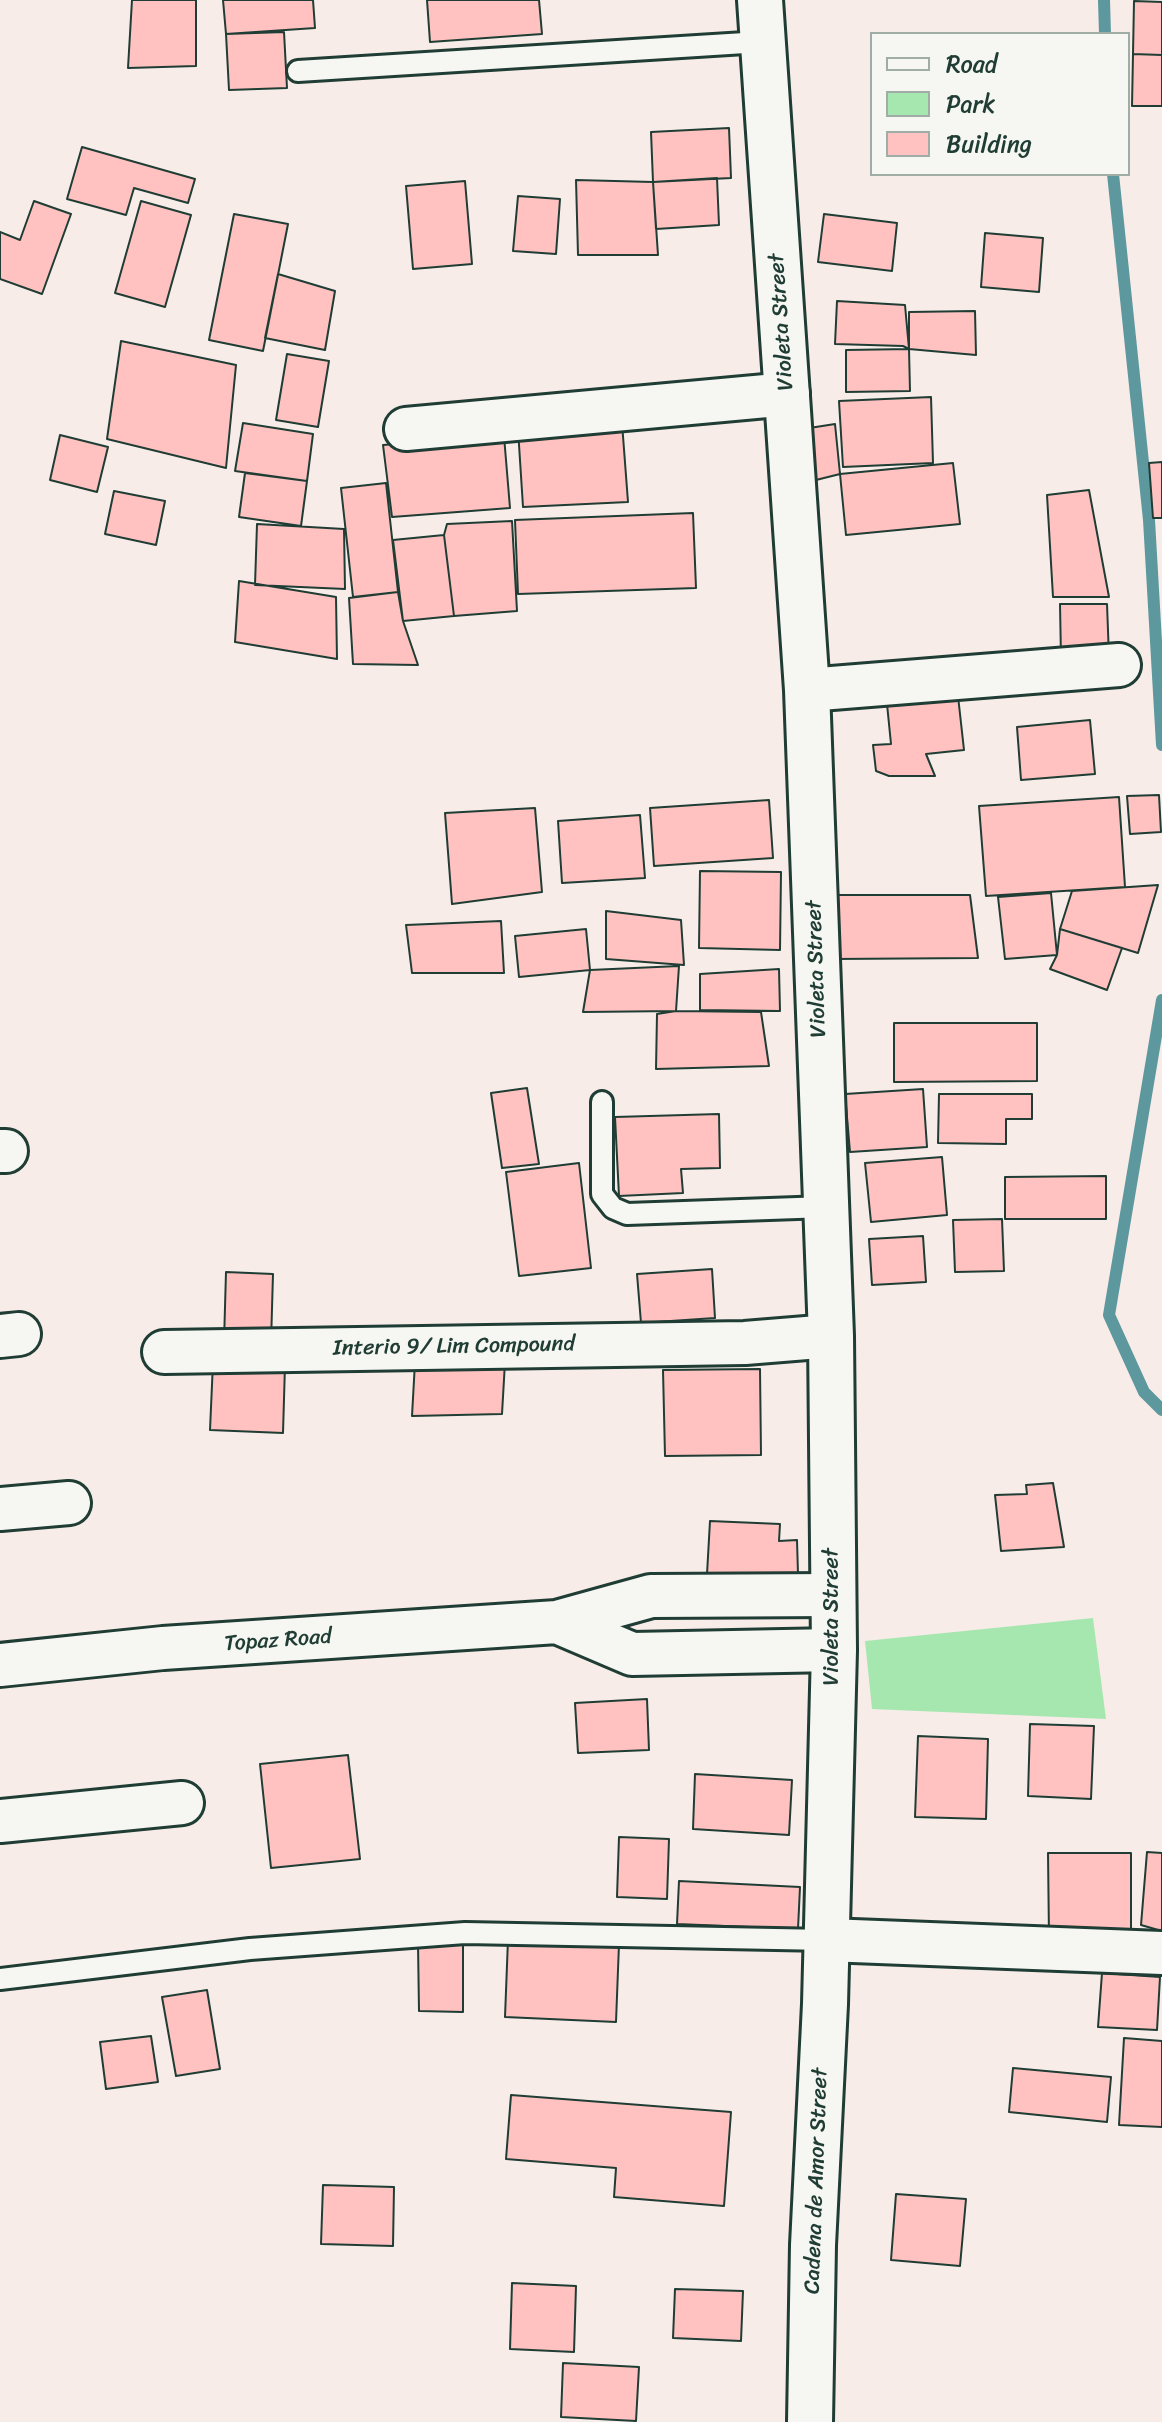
<!DOCTYPE html>
<style>
body{margin:0}
#map{position:relative;width:1162px;height:2422px;overflow:hidden;background:#f8ece8;font-family:Sriracha,sans-serif}
canvas{display:block}
.legend{position:absolute;left:870px;top:32px;width:260px;height:144px;box-sizing:border-box;background:#f6f6f2;border:2px solid #a0aca6;margin:0;padding:10px 14px;list-style:none;font-size:24px;color:#1f3d34}
.legend li{display:flex;align-items:center;gap:16px;height:40px}
.legend b{width:40px;border:2px solid #a0aca6}
</style>
<div id="map">
<canvas width="1162" height="2422"></canvas>
<ul class="legend">
<li><b style="height:10px;background:#f6f6f2"></b>Road</li>
<li><b style="height:22px;background:#a6e7b0"></b>Park</li>
<li><b style="height:22px;background:#ffc2c0"></b>Building</li>
</ul>
</div>
<script>
const g = document.querySelector('canvas').getContext('2d');
g.lineJoin = 'round';
function fillPath(path, color) { g.fillStyle = color; g.fill(path, 'evenodd'); }
function strokePath(path, color, width, dash) { g.strokeStyle = color; g.lineWidth = width; g.lineCap = dash ? 'butt' : 'round'; g.setLineDash(dash || []); g.stroke(path); }
function drawText(font, color, halo, rows, align = 'center') {
  g.font = font + ' Sriracha,sans-serif'; g.lineWidth = 7; g.setLineDash([]); g.textBaseline = 'middle'; g.strokeStyle = halo; g.fillStyle = color; for (const [text, x, y, turn = 0] of rows) {
    g.save(); g.translate(x, y); g.rotate((+turn || 0) * Math.PI / 180); g.textAlign = isNaN(turn) ? turn : align; if (halo) g.strokeText(text, 0, 0); g.fillText(text, 0, 0); g.restore();
  }
}
const green = new Path2D(`
 M 1093,1618 L 1106,1719 L 872,1709 L 865,1641 Z`);
const stream = new Path2D(`
 M 1104,0 L 1105,34
 M 1113,174 L 1149,520 L 1162,745
 M 1162,1000 L 1109,1315 L 1144,1392 L 1162,1410`);
const building = new Path2D(`
 M 132,0 L 196,0 L 196,66 L 128,68 Z
 M 223,0 L 313,0 L 315,28 L 226,34 Z
 M 427,0 L 539,0 L 542,34 L 430,42 Z
 M 1134,1 L 1162,2 L 1162,55 L 1133,54 Z
 M 284,32 L 287,88 L 229,90 L 226,34 Z
 M 1133,54 L 1162,55 L 1162,106 L 1132,106 Z
 M 729,128 L 731,178 L 653,182 L 651,132 Z
 M 82,147 L 195,179 L 188,203 L 134,188 L 126,215 L 67,199 Z
 M 717,178 L 719,225 L 656,229 L 653,182 Z
 M 576,180 L 653,182 L 658,255 L 578,255 Z
 M 465,181 L 472,264 L 413,269 L 406,186 Z
 M 518,196 L 560,199 L 556,254 L 513,251 Z
 M 34,201 L 71,214 L 42,294 L 0,279 L 0,232 L 20,240 Z
 M 141,201 L 191,215 L 165,307 L 115,293 Z
 M 234,214 L 288,224 L 263,351 L 209,340 Z
 M 824,214 L 897,223 L 892,271 L 818,262 Z
 M 985,233 L 1043,238 L 1039,292 L 981,287 Z
 M 278,274 L 335,291 L 325,350 L 265,338 Z
 M 837,301 L 905,305 L 909,349 L 903,346 L 835,344 Z
 M 975,311 L 976,355 L 909,349 L 909,312 Z
 M 121,341 L 236,365 L 226,468 L 107,439 Z
 M 909,349 L 910,391 L 846,392 L 846,350 Z
 M 287,354 L 329,361 L 318,427 L 276,420 Z
 M 931,397 L 933,463 L 843,467 L 839,401 Z
 M 243,423 L 313,434 L 307,481 L 235,471 Z
 M 622,423 L 628,502 L 523,507 L 518,429 Z
 M 835,424 L 840,474 L 812,481 L 803,429 Z
 M 60,435 L 108,447 L 97,492 L 50,480 Z
 M 504,436 L 510,508 L 392,517 L 383,445 Z
 M 1162,462 L 1162,518 L 1153,518 L 1149,463 Z
 M 953,463 L 960,524 L 846,535 L 840,474 Z
 M 245,473 L 307,481 L 301,526 L 239,517 Z
 M 386,483 L 398,592 L 353,597 L 341,488 Z
 M 1089,490 L 1109,597 L 1053,597 L 1047,495 Z
 M 114,491 L 165,501 L 156,545 L 105,534 Z
 M 693,513 L 696,588 L 518,594 L 515,520 Z
 M 512,521 L 517,611 L 454,616 L 444,535 L 447,524 Z
 M 257,524 L 344,529 L 345,589 L 255,585 Z
 M 444,535 L 454,616 L 403,621 L 393,540 Z
 M 239,581 L 336,597 L 337,659 L 235,642 Z
 M 398,592 L 403,621 L 418,665 L 353,664 L 349,598 Z
 M 1060,604 L 1107,604 L 1109,657 L 1061,659 Z
 M 958,696 L 964,750 L 926,754 L 935,776 L 889,776 L 876,771 L 873,745 L 891,744 L 887,704 Z
 M 1090,720 L 1095,774 L 1021,780 L 1017,727 Z
 M 1159,795 L 1161,832 L 1130,834 L 1127,796 Z
 M 1119,797 L 1125,887 L 986,896 L 979,806 Z
 M 769,800 L 773,858 L 654,866 L 650,808 Z
 M 535,808 L 542,892 L 452,904 L 445,813 Z
 M 640,815 L 645,878 L 562,883 L 558,821 Z
 M 700,871 L 781,872 L 780,950 L 699,948 Z
 M 1158,885 L 1138,953 L 1060,929 L 1072,891 Z
 M 1051,893 L 1057,955 L 1005,959 L 998,897 Z
 M 834,895 L 970,895 L 978,958 L 833,959 Z
 M 606,911 L 681,920 L 684,965 L 606,959 Z
 M 501,921 L 504,973 L 412,973 L 406,925 Z
 M 586,929 L 590,970 L 519,977 L 515,936 Z
 M 1060,929 L 1122,948 L 1107,990 L 1050,969 L 1057,955 Z
 M 679,966 L 676,1011 L 583,1012 L 590,970 Z
 M 779,969 L 780,1011 L 700,1010 L 700,974 Z
 M 676,1011 L 761,1012 L 769,1066 L 656,1069 L 657,1014 Z
 M 894,1023 L 1037,1023 L 1037,1081 L 894,1082 Z
 M 527,1088 L 539,1164 L 502,1168 L 491,1093 Z
 M 923,1089 L 927,1147 L 850,1152 L 845,1094 Z
 M 939,1094 L 1032,1094 L 1032,1119 L 1006,1119 L 1006,1144 L 938,1143 Z
 M 719,1114 L 720,1168 L 681,1169 L 683,1193 L 619,1196 L 615,1117 Z
 M 942,1157 L 947,1215 L 871,1222 L 865,1163 Z
 M 579,1163 L 591,1268 L 519,1276 L 506,1172 Z
 M 1106,1176 L 1106,1219 L 1005,1219 L 1005,1177 Z
 M 1002,1219 L 1004,1271 L 955,1272 L 953,1220 Z
 M 923,1236 L 926,1282 L 872,1285 L 869,1239 Z
 M 712,1269 L 715,1318 L 641,1323 L 637,1274 Z
 M 226,1272 L 273,1274 L 271,1343 L 224,1342 Z
 M 213,1362 L 285,1365 L 283,1433 L 210,1430 Z
 M 415,1362 L 505,1362 L 502,1414 L 412,1416 Z
 M 760,1369 L 761,1455 L 665,1456 L 663,1370 Z
 M 1053,1483 L 1064,1547 L 1001,1551 L 995,1495 L 1027,1494 L 1026,1485 Z
 M 710,1521 L 780,1524 L 779,1541 L 797,1540 L 798,1574 L 707,1574 Z
 M 647,1699 L 649,1750 L 578,1753 L 575,1703 Z
 M 1030,1724 L 1094,1726 L 1091,1799 L 1028,1796 Z
 M 918,1736 L 988,1739 L 986,1819 L 915,1817 Z
 M 348,1755 L 360,1859 L 271,1868 L 260,1764 Z
 M 695,1774 L 792,1780 L 789,1835 L 693,1829 Z
 M 619,1837 L 669,1839 L 667,1899 L 617,1897 Z
 M 1147,1852 L 1162,1853 L 1162,1931 L 1141,1925 Z
 M 1048,1853 L 1131,1853 L 1131,1937 L 1049,1938 Z
 M 679,1881 L 800,1887 L 798,1929 L 677,1924 Z
 M 508,1939 L 619,1944 L 616,2022 L 505,2017 Z
 M 418,1944 L 463,1945 L 463,2012 L 419,2011 Z
 M 1102,1973 L 1160,1977 L 1157,2030 L 1098,2027 Z
 M 207,1990 L 220,2069 L 176,2076 L 162,1997 Z
 M 151,2036 L 158,2082 L 106,2089 L 100,2042 Z
 M 1124,2038 L 1162,2041 L 1162,2127 L 1119,2125 Z
 M 1013,2068 L 1111,2077 L 1107,2122 L 1009,2112 Z
 M 511,2095 L 731,2112 L 724,2206 L 614,2197 L 616,2168 L 506,2159 Z
 M 323,2185 L 394,2187 L 393,2246 L 321,2244 Z
 M 896,2194 L 966,2199 L 960,2266 L 891,2260 Z
 M 512,2283 L 576,2286 L 574,2352 L 510,2349 Z
 M 675,2289 L 743,2291 L 741,2341 L 673,2338 Z
 M 563,2363 L 639,2367 L 636,2421 L 561,2417 Z`);
const service = new Path2D(`
 M 298,71 L 761,42
 M 602,1102 L 602,1194 L 613,1208 L 627,1214 L 826,1207
 M 0,1979 L 250,1949 L 465,1933 L 827,1940`);
const minor = new Path2D(`
 M 406,429 L 788,394
 M 807,690 L 1119,665
 M 0,1151 L 6,1151
 M 0,1336 L 19,1334
 M 164,1352 L 745,1343 L 831,1336
 M 0,1509 L 69,1503
 M 557,1622 L 632,1654 L 834,1650
 M 0,1665 L 163,1648 L 557,1622 L 651,1596 L 832,1595
 M 0,1821 L 182,1803
 M 827,1940 L 1162,1953`);
const secondary = new Path2D(`
 M 760,0 L 807,690 L 831,1336 L 834,1650 L 825,2004 L 813,2245 L 810,2422`);
const streetNames = [
 ["Violeta Street",782,322,-94],
 ["Violeta Street",817,969,-92],
 ["Interio 9/ Lim Compound",454,1347,-1],
 ["Violeta Street",832,1617,-90],
 ["Topaz Road",278,1641,-4],
 ["Cadena de Amor Street",817,2181,-88]
];
fillPath(green, '#a6e7b0');
strokePath(stream, '#5d989e', 12);
fillPath(building, '#ffc2c0');
strokePath(building, '#1f3d34', 2);
strokePath(service, '#1f3d34', 26);
strokePath(minor, '#1f3d34', 48);
strokePath(secondary, '#1f3d34', 50);
strokePath(service, '#f6f6f2', 20);
strokePath(minor, '#f6f6f2', 42);
strokePath(secondary, '#f6f6f2', 44);
drawText('22px', '#1f3d34', '#f6f6f2', streetNames);
</script>
